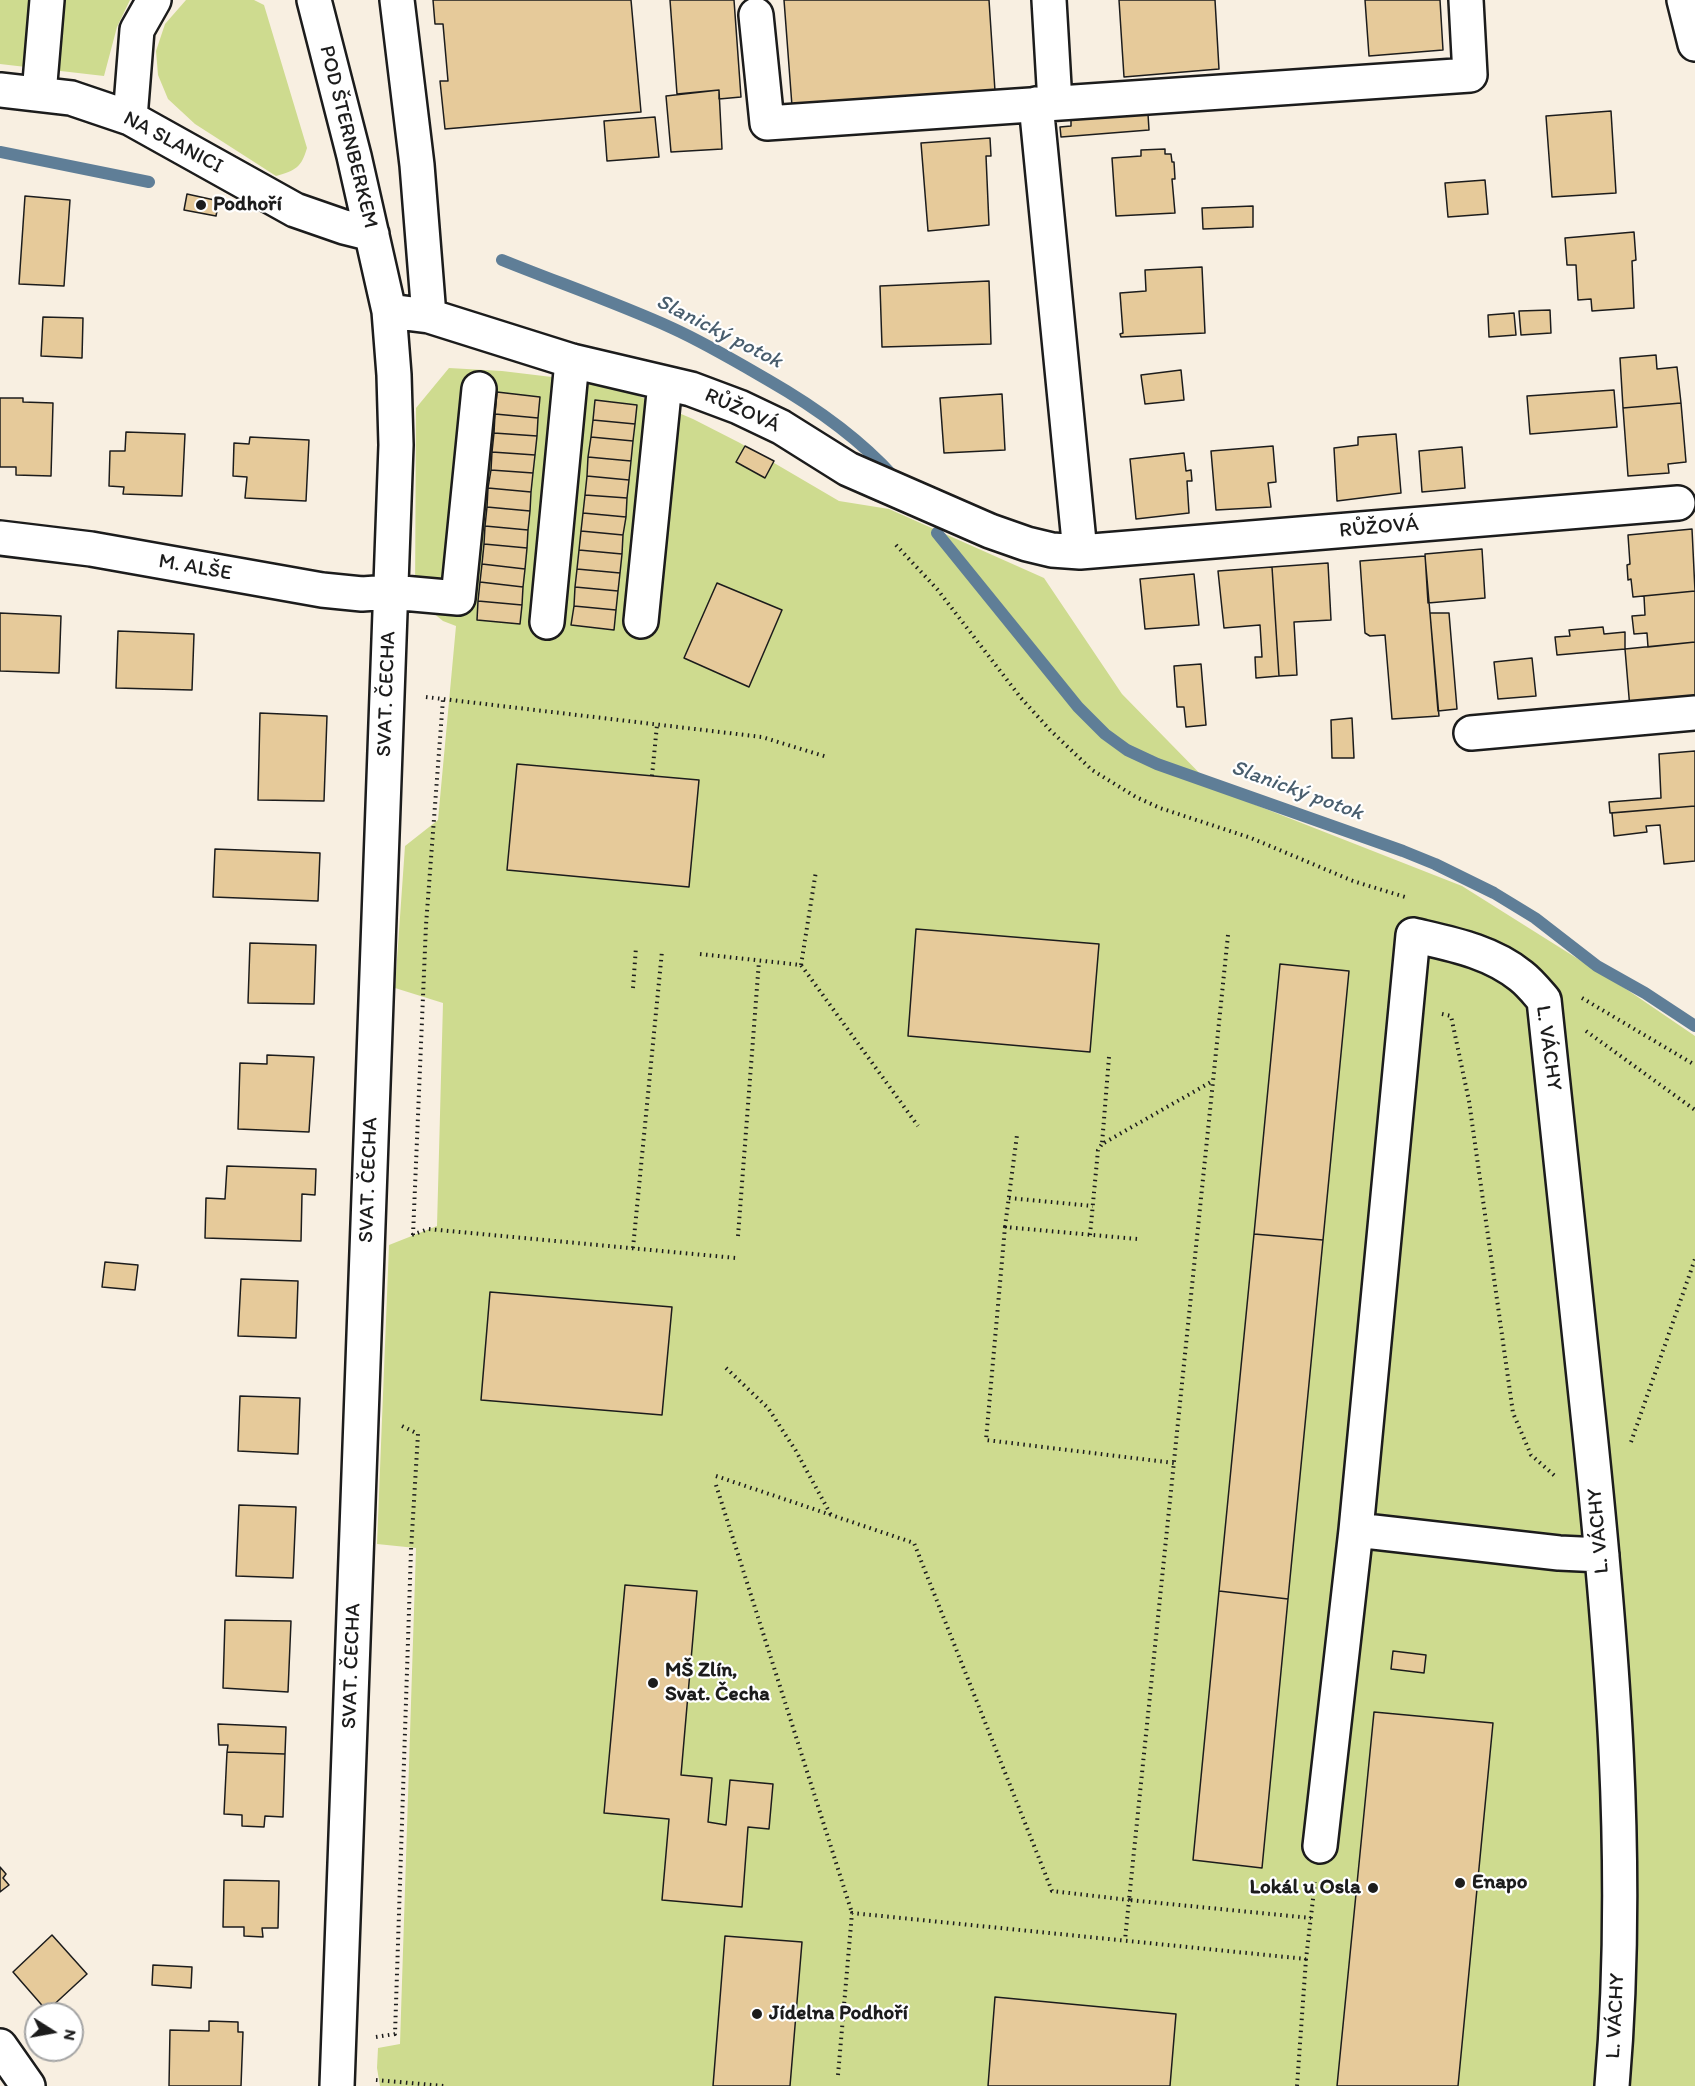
<!DOCTYPE html>
<meta charset="utf-8">
<style>
body{margin:0}
#map{position:relative;width:1695px;height:2086px;overflow:hidden;background:#f8efe1;font-family:Itim,sans-serif}
canvas{display:block}
.north{position:absolute;left:24px;top:2002px;width:60px;height:60px;box-sizing:border-box;background:#fff;border:2px solid #a4a4a4;border-radius:50%;rotate:101deg;font-size:16px;font-weight:700;line-height:24px;text-align:center;color:#1c1c1c}
.north::after{content:'';display:block;margin:auto;width:21px;height:27px;background:#1c1c1c;clip-path:polygon(50% 0,100% 100%,50% 72%,0 100%)}
</style>
<div id="map">
<canvas width="1695" height="2086"></canvas>
<div class="north">N</div>
</div>
<script>
const g = document.querySelector('canvas').getContext('2d');
g.lineJoin = 'round';
function fillPath(path, color) { g.fillStyle = color; g.fill(path, 'evenodd'); }
function strokePath(path, color, width, dash) { g.strokeStyle = color; g.lineWidth = width; g.lineCap = dash ? 'butt' : 'round'; g.setLineDash(dash || []); g.stroke(path); }
function drawText(font, color, halo, rows, align = 'center') {
  g.font = font + ' Itim,sans-serif'; g.lineWidth = 4.5; g.setLineDash([]); g.textBaseline = 'middle'; g.strokeStyle = halo; g.fillStyle = color; for (const [text, x, y, turn = 0] of rows) {
    g.save(); g.translate(x, y); g.rotate((+turn || 0) * Math.PI / 180); g.textAlign = isNaN(turn) ? turn : align; if (halo) g.strokeText(text, 0, 0); g.fillText(text, 0, 0); g.restore();
  }
}
const green = new Path2D(`
 M 0,0 L 130,0 L 117,27 L 104,76 L 0,64 Z
 M 186,0 L 254,0 L 264,5 L 307,148 C 301,168 296,170 276,176 L 195,124 L 168,99 L 158,75 L 156,51 L 165,24 Z
 M 449,368 L 502,371 L 610,384 L 693,419 L 740,443 L 839,501 L 889,509 L 1044,578 L 1122,694 L 1215,789 L 1462,886 L 1629,991 L 1695,1036 L 1695,2086 L 380,2086 L 377,2068 L 378,2048 L 400,2044 L 416,1548 L 377,1544 L 389,1245 L 437,1226 L 443,1003 L 395,988 L 405,846 L 438,820 L 456,626 L 443,621 L 415,598 L 416,408 Z`);
const stream = new Path2D(`
 M 0,152 L 149,182
 M 502,260 C 559,283 617,303 672,328 C 705,343 737,362 768,380 C 815,407 858,437 894,477
 M 937,533 L 1078,707 L 1105,734 L 1127,750 L 1157,764 L 1403,851 L 1435,864 L 1494,893 L 1535,918 L 1597,966 L 1645,993 L 1695,1026`);
const building = new Path2D(`
 M 433,0 L 631,0 L 641,112 L 445,129 L 440,81 L 448,81 L 443,24 L 435,24 Z
 M 670,0 L 734,0 L 741,97 L 719,99 L 719,90 L 677,94 Z
 M 784,0 L 989,0 L 995,91 L 792,106 Z
 M 1119,0 L 1215,0 L 1219,69 L 1124,77 Z
 M 1365,0 L 1440,0 L 1443,50 L 1369,56 Z
 M 719,90 L 722,149 L 671,152 L 666,96 Z
 M 1611,111 L 1616,193 L 1552,197 L 1546,116 Z
 M 1148,114 L 1149,130 L 1061,137 L 1060,127 L 1071,126 L 1071,120 Z
 M 655,117 L 659,157 L 607,161 L 604,121 Z
 M 990,138 L 991,156 L 986,156 L 989,225 L 928,231 L 921,143 Z
 M 1165,149 L 1165,154 L 1171,154 L 1172,162 L 1174,162 L 1175,179 L 1172,179 L 1175,213 L 1116,216 L 1112,158 L 1141,156 L 1141,150 Z
 M 1485,180 L 1488,214 L 1448,217 L 1445,183 Z
 M 187,194 L 219,201 L 216,216 L 184,210 Z
 M 25,196 L 70,200 L 64,286 L 19,284 Z
 M 1253,206 L 1253,227 L 1203,229 L 1202,208 Z
 M 1634,232 L 1636,260 L 1632,261 L 1634,308 L 1592,311 L 1591,299 L 1578,300 L 1576,265 L 1567,265 L 1565,238 Z
 M 1202,267 L 1205,333 L 1121,337 L 1120,334 L 1123,333 L 1120,293 L 1146,291 L 1145,270 Z
 M 989,281 L 991,344 L 882,347 L 880,286 Z
 M 1550,310 L 1551,333 L 1521,335 L 1519,311 Z
 M 1514,313 L 1516,335 L 1489,337 L 1488,315 Z
 M 43,317 L 83,318 L 82,358 L 41,356 Z
 M 1656,355 L 1657,369 L 1677,367 L 1681,403 L 1623,408 L 1620,358 Z
 M 1181,370 L 1184,400 L 1145,404 L 1141,375 Z
 M 1614,390 L 1617,427 L 1530,434 L 1527,396 Z
 M 497,392 L 540,397 L 538,418 L 495,414 Z
 M 1002,394 L 1005,450 L 944,453 L 940,398 Z
 M 0,398 L 23,398 L 23,402 L 53,403 L 51,476 L 16,475 L 16,467 L 0,467 Z
 M 595,400 L 637,405 L 635,424 L 593,420 Z
 M 1681,403 L 1686,462 L 1668,464 L 1669,473 L 1628,476 L 1623,408 Z
 M 495,414 L 538,418 L 537,436 L 494,433 Z
 M 593,420 L 635,424 L 633,441 L 591,437 Z
 M 126,432 L 185,434 L 182,496 L 123,494 L 124,487 L 109,486 L 110,451 L 125,451 Z
 M 494,433 L 537,436 L 535,455 L 492,452 Z
 M 1396,434 L 1401,493 L 1337,501 L 1334,448 L 1358,445 L 1358,437 Z
 M 250,437 L 309,440 L 306,501 L 245,498 L 247,477 L 233,476 L 234,443 L 249,444 Z
 M 591,437 L 633,441 L 631,461 L 588,457 Z
 M 745,446 L 774,461 L 765,478 L 736,462 Z
 M 1273,446 L 1276,482 L 1268,483 L 1271,507 L 1216,510 L 1211,451 Z
 M 1462,447 L 1465,488 L 1422,492 L 1419,451 Z
 M 492,452 L 535,455 L 533,473 L 491,470 Z
 M 1184,453 L 1186,471 L 1191,470 L 1192,481 L 1187,481 L 1189,513 L 1136,519 L 1130,459 Z
 M 588,457 L 631,461 L 629,480 L 587,476 Z
 M 491,470 L 533,473 L 531,492 L 488,488 Z
 M 587,476 L 629,480 L 627,498 L 585,495 Z
 M 488,488 L 531,492 L 530,511 L 487,507 Z
 M 585,495 L 627,498 L 626,517 L 583,513 Z
 M 487,507 L 530,511 L 528,530 L 485,526 Z
 M 583,513 L 626,517 L 623,535 L 581,531 Z
 M 485,526 L 528,530 L 527,548 L 484,544 Z
 M 1692,529 L 1695,591 L 1633,597 L 1631,579 L 1628,580 L 1627,565 L 1630,564 L 1628,535 Z
 M 581,531 L 623,535 L 622,554 L 579,550 Z
 M 484,544 L 527,548 L 525,569 L 482,564 Z
 M 1482,549 L 1485,598 L 1428,603 L 1425,554 Z
 M 579,550 L 622,554 L 620,573 L 577,569 Z
 M 1425,556 L 1439,716 L 1392,719 L 1385,635 L 1370,636 L 1365,633 L 1360,561 Z
 M 1328,563 L 1331,620 L 1294,622 L 1297,675 L 1279,676 L 1272,567 Z
 M 482,564 L 525,569 L 523,587 L 480,582 Z
 M 1272,567 L 1279,676 L 1256,678 L 1255,657 L 1262,657 L 1260,625 L 1224,628 L 1218,571 Z
 M 577,569 L 620,573 L 618,591 L 575,587 Z
 M 1194,574 L 1199,625 L 1145,629 L 1140,579 Z
 M 480,582 L 523,587 L 522,605 L 478,601 Z
 M 717,583 L 782,610 L 749,687 L 684,658 Z
 M 575,587 L 618,591 L 616,610 L 574,606 Z
 M 1695,591 L 1695,642 L 1648,647 L 1647,633 L 1634,634 L 1632,616 L 1645,615 L 1644,596 Z
 M 478,601 L 522,605 L 520,624 L 477,620 Z
 M 574,606 L 616,610 L 614,630 L 571,625 Z
 M 0,613 L 61,616 L 59,673 L 0,671 Z
 M 1430,613 L 1449,613 L 1457,709 L 1438,711 Z
 M 1603,627 L 1604,634 L 1625,632 L 1625,649 L 1557,655 L 1555,637 L 1570,636 L 1569,630 Z
 M 118,631 L 194,634 L 192,690 L 116,688 Z
 M 1695,642 L 1695,703 L 1630,709 L 1625,649 Z
 M 1532,658 L 1536,696 L 1498,699 L 1494,662 Z
 M 1201,664 L 1206,725 L 1186,727 L 1184,707 L 1177,707 L 1174,666 Z
 M 260,713 L 327,716 L 324,801 L 258,800 Z
 M 1352,718 L 1354,758 L 1332,758 L 1331,720 Z
 M 1695,751 L 1695,806 L 1610,813 L 1609,802 L 1661,798 L 1659,754 Z
 M 517,764 L 699,780 L 689,887 L 507,870 Z
 M 1695,806 L 1695,861 L 1664,864 L 1660,825 L 1646,826 L 1647,832 L 1614,836 L 1612,813 Z
 M 215,849 L 320,853 L 318,901 L 213,897 Z
 M 916,929 L 1099,944 L 1090,1052 L 908,1036 Z
 M 250,943 L 316,945 L 314,1004 L 248,1003 Z
 M 1280,964 L 1349,971 L 1323,1240 L 1254,1234 Z
 M 267,1055 L 314,1057 L 309,1132 L 238,1129 L 240,1063 L 267,1064 Z
 M 227,1166 L 316,1169 L 315,1195 L 302,1194 L 301,1241 L 205,1238 L 206,1198 L 225,1199 Z
 M 1254,1234 L 1323,1240 L 1288,1599 L 1219,1591 Z
 M 105,1262 L 138,1265 L 135,1290 L 102,1287 Z
 M 241,1279 L 298,1281 L 296,1338 L 238,1336 Z
 M 490,1292 L 672,1307 L 662,1415 L 481,1400 Z
 M 240,1396 L 300,1398 L 298,1454 L 238,1451 Z
 M 239,1505 L 296,1507 L 293,1578 L 236,1576 Z
 M 625,1585 L 697,1591 L 681,1775 L 712,1778 L 708,1822 L 726,1825 L 730,1780 L 773,1784 L 769,1829 L 748,1827 L 742,1907 L 662,1900 L 669,1819 L 604,1813 Z
 M 1219,1591 L 1288,1599 L 1262,1868 L 1193,1860 Z
 M 225,1620 L 291,1621 L 288,1692 L 223,1688 Z
 M 1393,1651 L 1426,1655 L 1424,1673 L 1391,1669 Z
 M 1374,1712 L 1493,1723 L 1458,2086 L 1337,2086 Z
 M 218,1724 L 286,1727 L 285,1754 L 227,1752 L 228,1745 L 219,1745 Z
 M 227,1752 L 285,1754 L 283,1817 L 265,1816 L 264,1827 L 242,1826 L 242,1815 L 224,1814 Z
 M 0,1867 L 6,1874 L 3,1878 L 9,1885 L 0,1892 Z
 M 224,1880 L 279,1881 L 278,1928 L 262,1928 L 263,1937 L 244,1936 L 244,1927 L 223,1927 Z
 M 52,1935 L 87,1974 L 47,2011 L 13,1972 Z
 M 725,1936 L 802,1942 L 790,2086 L 713,2086 Z
 M 153,1965 L 192,1967 L 191,1988 L 152,1985 Z
 M 995,1997 L 1176,2014 L 1170,2086 L 988,2086 Z
 M 209,2021 L 238,2022 L 238,2032 L 243,2032 L 241,2086 L 169,2086 L 170,2030 L 209,2031 Z`);
const path = new Path2D(`
 M 896,545 L 937,589 L 1021,698 L 1050,730 L 1092,770 L 1136,797 L 1160,808 L 1251,838 L 1353,881 L 1405,897
 M 426,697 L 762,737 L 827,757
 M 652,776 L 657,725
 M 1228,935 L 1129,1900 L 1311,1918
 M 700,954 L 801,965 L 918,1126
 M 801,965 L 816,871
 M 633,988 L 636,947
 M 1582,998 L 1695,1065
 M 1442,1014 L 1451,1016 L 1469,1101 L 1513,1413 L 1531,1455 L 1555,1476
 M 1586,1031 L 1695,1110
 M 1109,1057 L 1102,1144 L 1211,1082
 M 1009,1198 L 1093,1206
 M 1005,1227 L 1017,1135
 M 412,1235 L 428,1229 L 736,1258
 M 413,1235 L 426,925 L 443,699
 M 1090,1235 L 1098,1150 L 1102,1144
 M 738,1236 L 759,961
 M 1137,1239 L 1005,1227 L 986,1440 L 1174,1463
 M 633,1248 L 662,951
 M 726,1368 L 768,1408 L 796,1451 L 831,1515
 M 1631,1442 L 1695,1259
 M 716,1476 L 914,1543 L 1052,1891 L 1129,1900 L 1125,1940
 M 716,1485 L 852,1913
 M 376,2037 L 395,2034 L 411,1550 L 418,1434 L 400,1425
 M 838,2075 L 852,1913 L 1306,1959 L 1315,1882
 M 376,2080 L 444,2086
 M 1297,2086 L 1306,1959`);
const minor = new Path2D(`
 M 314,0 L 354,156 L 389,311 L 394,375 L 396,445 L 337,2086
 M 397,0 L 417,165 L 429,316
 M 1049,0 L 1055,103
 M 756,15 L 767,123 L 1470,75 L 1466,0
 M 0,90 L 71,98 L 130,118 L 295,210 L 344,227 L 372,234
 M 39,94 L 47,0
 M 1036,104 L 1080,552
 M 130,118 L 137,30 L 154,0
 M 389,311 L 429,316 L 572,361 L 691,389 L 739,407 L 781,427 L 848,469 L 990,531 L 1027,544 L 1052,550 L 1080,552 L 1678,503
 M 0,538 L 91,549 L 322,590 L 362,594 L 391,592 L 458,598 L 479,389
 M 641,621 L 665,383
 M 547,622 L 572,361
 M 1471,733 L 1695,713
 M 1356,1530 L 1559,1553 L 1602,1555
 M 1320,1846 L 1356,1530 L 1413,935 C 1451,944 1490,951 1521,976 C 1530,983 1537,992 1544,1000 C 1559,1141 1574,1283 1589,1424 C 1612,1643 1631,1866 1612,2086
 M 0,2046 L 28,2086`);
const major = new Path2D(`
 M 1684,0 L 1695,44`);
const markers = [
 [201,205,6,"#1c1c1c"],
 [653,1683,6,"#1c1c1c"],
 [1460,1883,6,"#1c1c1c"],
 [1373,1888,6,"#1c1c1c"],
 [757,2014,6,"#1c1c1c"]
];
const streetNames = [
 ["POD ŠTERNBERKEM",348,137,76],
 ["NA SLANICI",173,143,28],
 ["RŮŽOVÁ",742,411,24],
 ["RŮŽOVÁ",1379,528,-5],
 ["M. ALŠE",195,568,10],
 ["SVAT. ČECHA",387,694,-88],
 ["L. VÁCHY",1548,1048,82],
 ["SVAT. ČECHA",369,1180,-88],
 ["L. VÁCHY",1599,1531,-95],
 ["SVAT. ČECHA",352,1666,-88],
 ["L. VÁCHY",1616,2016,-87]
];
const poiNames = [
 ["Podhoří",213,205],
 ["MŠ Zlín,",665,1671],
 ["Svat. Čecha",665,1695],
 ["Enapo",1472,1883],
 ["Lokál u Osla",1361,1888,"right"],
 ["Jídelna Podhoří",769,2014]
];
const waterNames = [
 ["Slanický potok",719,332,27],
 ["Slanický potok",1297,791,20]
];
fillPath(green, '#cedb8f');
strokePath(stream, '#5f7e97', 12);
fillPath(building, '#e6ca9a');
strokePath(building, '#1c1c1c', 1.5);
strokePath(minor, '#1c1c1c', 38);
strokePath(major, '#1c1c1c', 38);
strokePath(path, '#1c1c1c', 4, [1.5, 4.5]);
strokePath(minor, '#fff', 33);
strokePath(major, '#fff', 33);
for (const [x, y, r, color] of markers) { const dot = new Path2D(); dot.arc(x, y, r, 0, 2 * Math.PI); g.fillStyle = color; g.fill(dot); strokePath(dot, '#fff', 2); }
drawText('21px', '#1c1c1c', '#fff', streetNames);
drawText('bold 21px', '#1c1c1c', '#fff', poiNames, 'left');
drawText('italic 22px', '#495e6e', '#fff', waterNames);
</script>
